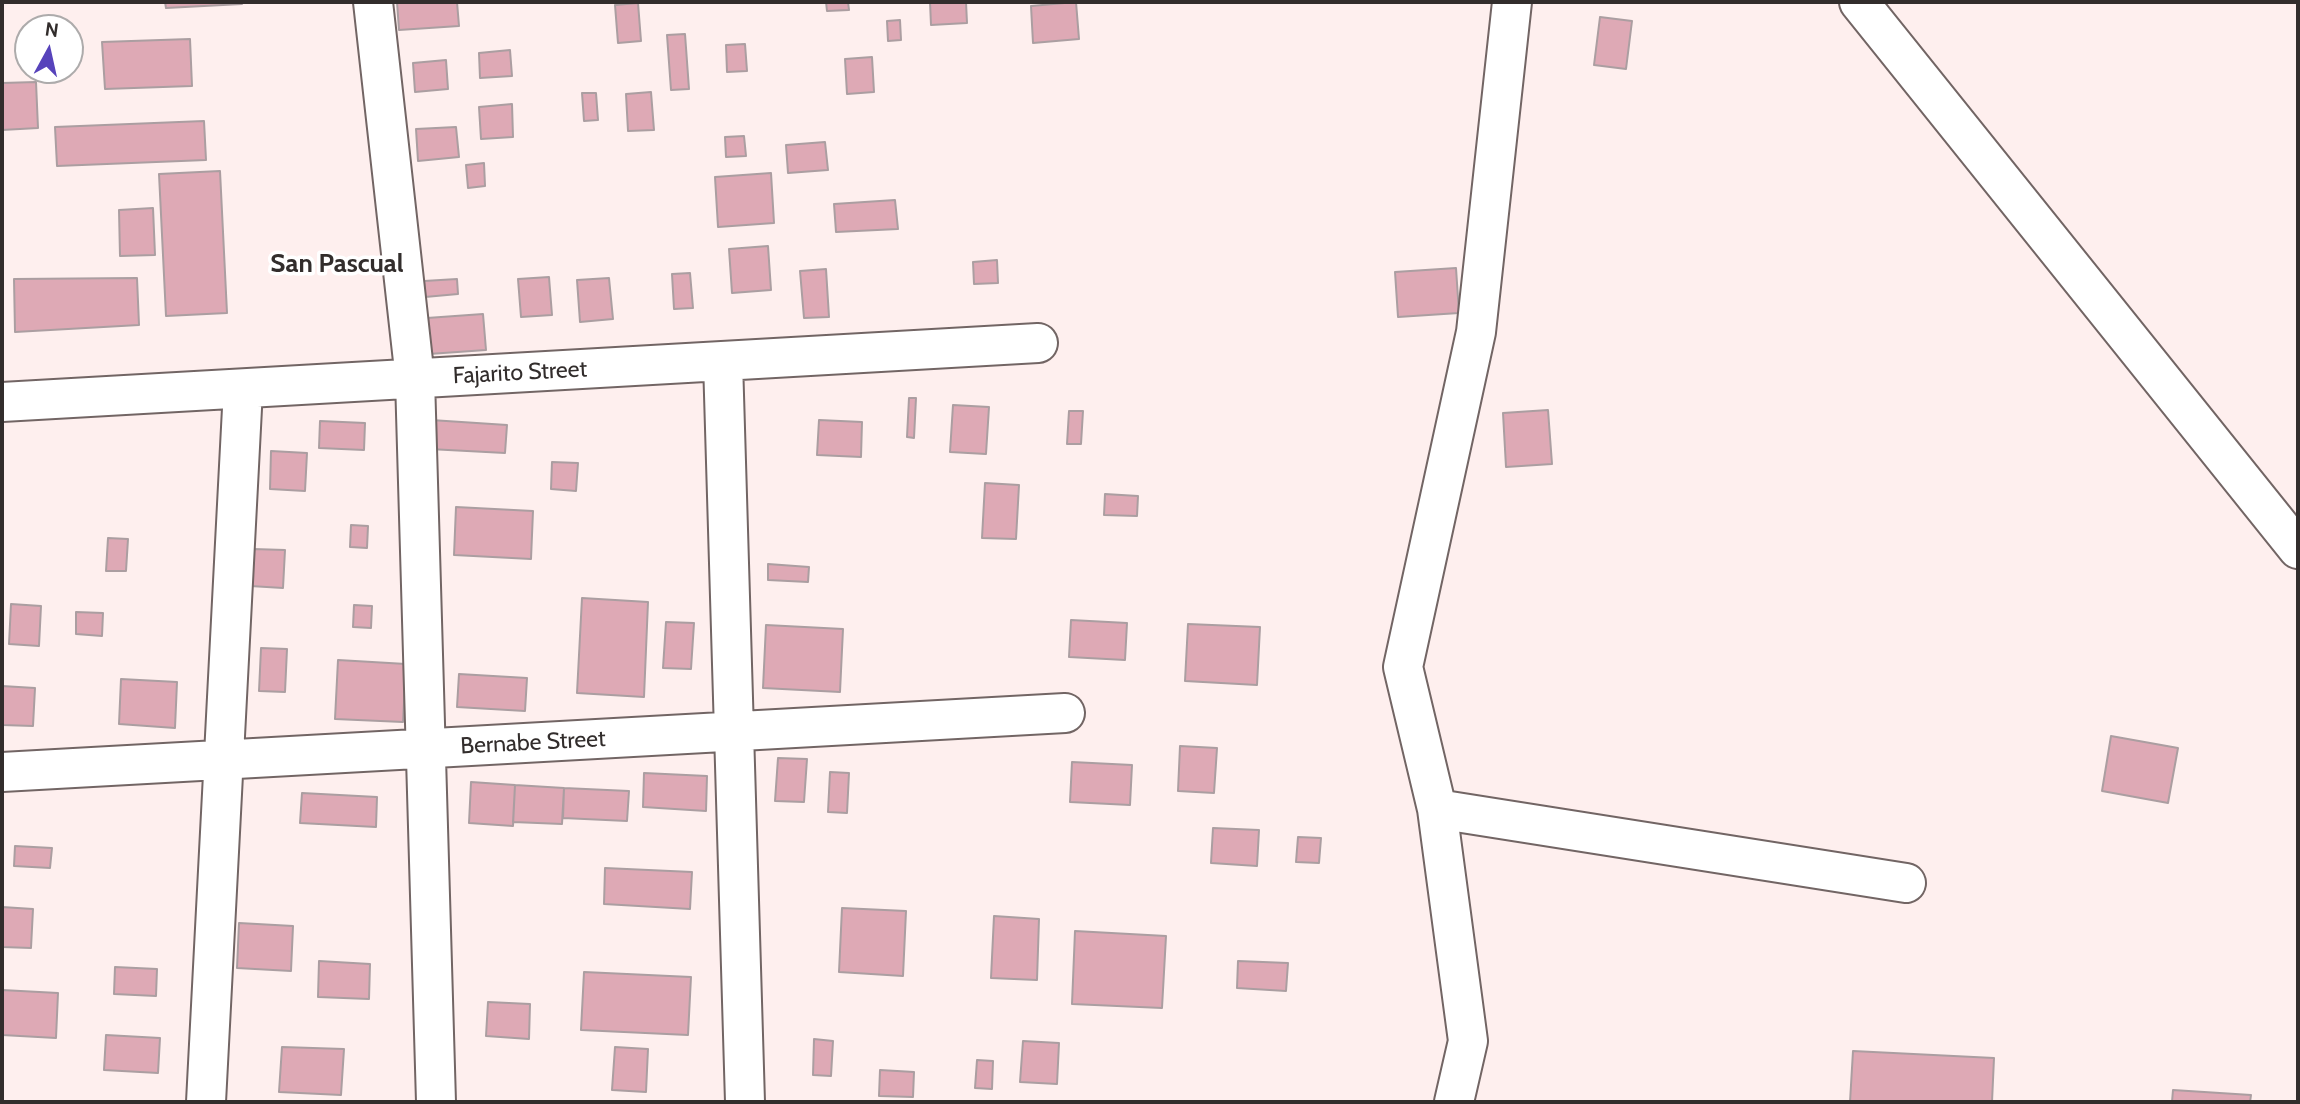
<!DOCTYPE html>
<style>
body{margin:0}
#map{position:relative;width:2300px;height:1104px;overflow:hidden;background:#feefee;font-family:Cabin,sans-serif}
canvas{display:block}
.frame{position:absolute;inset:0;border:4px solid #322d2c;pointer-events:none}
.north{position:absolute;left:14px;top:14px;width:70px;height:70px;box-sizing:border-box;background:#fff;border:2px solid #adabab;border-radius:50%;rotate:8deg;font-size:19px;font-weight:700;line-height:28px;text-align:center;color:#322d2c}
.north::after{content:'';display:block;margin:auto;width:24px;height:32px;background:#5743bb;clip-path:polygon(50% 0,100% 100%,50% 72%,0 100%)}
</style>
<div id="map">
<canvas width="2300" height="1104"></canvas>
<div class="frame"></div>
<div class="north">N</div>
</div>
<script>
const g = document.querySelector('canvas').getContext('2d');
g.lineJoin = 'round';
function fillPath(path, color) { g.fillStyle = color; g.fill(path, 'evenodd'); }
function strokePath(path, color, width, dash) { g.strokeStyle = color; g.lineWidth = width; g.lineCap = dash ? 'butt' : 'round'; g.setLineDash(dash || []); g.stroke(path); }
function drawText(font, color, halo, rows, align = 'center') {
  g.font = font + ' Cabin,sans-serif'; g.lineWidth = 7; g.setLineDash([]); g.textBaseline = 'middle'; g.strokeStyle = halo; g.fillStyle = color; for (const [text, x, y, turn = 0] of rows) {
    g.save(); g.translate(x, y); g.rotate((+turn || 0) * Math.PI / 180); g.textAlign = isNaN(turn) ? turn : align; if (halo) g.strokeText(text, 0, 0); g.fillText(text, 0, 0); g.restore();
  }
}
const building = new Path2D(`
 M 165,2 L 242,2 L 242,4 L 166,8 Z
 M 397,2 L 457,2 L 459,26 L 399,30 Z
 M 826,2 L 848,2 L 849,10 L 827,11 Z
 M 930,2 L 966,2 L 967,23 L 931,25 Z
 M 1076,2 L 1079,39 L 1033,43 L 1031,6 Z
 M 638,3 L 641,41 L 618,43 L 615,5 Z
 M 1600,17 L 1632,21 L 1626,69 L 1594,65 Z
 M 900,20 L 901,40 L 888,41 L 887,21 Z
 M 685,34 L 689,89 L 671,90 L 667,35 Z
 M 190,39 L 192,86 L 105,89 L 102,42 Z
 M 745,44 L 747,71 L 727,72 L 726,45 Z
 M 510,50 L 512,76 L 480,78 L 479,53 Z
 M 872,57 L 874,92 L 847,94 L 845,59 Z
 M 446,60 L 448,89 L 415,92 L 413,63 Z
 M 36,82 L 38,128 L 2,130 L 2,83 Z
 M 651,92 L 654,130 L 628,131 L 626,94 Z
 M 582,93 L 596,93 L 598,120 L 584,121 Z
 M 512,104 L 513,137 L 481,139 L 479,107 Z
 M 204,121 L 206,160 L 57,166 L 55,127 Z
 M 456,127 L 459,157 L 418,161 L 416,129 Z
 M 744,136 L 746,156 L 726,157 L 725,137 Z
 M 825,142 L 828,170 L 788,173 L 786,145 Z
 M 484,163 L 485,186 L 468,188 L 466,165 Z
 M 220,171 L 227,313 L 166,316 L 159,174 Z
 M 771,173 L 774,223 L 718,227 L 715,177 Z
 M 895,200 L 898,229 L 836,232 L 834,204 Z
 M 153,208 L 155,255 L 120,256 L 119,210 Z
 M 768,246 L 771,290 L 732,293 L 729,249 Z
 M 997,260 L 998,283 L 974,284 L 973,262 Z
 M 1456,268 L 1459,313 L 1398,317 L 1395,272 Z
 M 826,269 L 829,317 L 804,318 L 800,271 Z
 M 690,273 L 693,308 L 674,309 L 672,274 Z
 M 549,277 L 552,315 L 521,317 L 518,279 Z
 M 137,278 L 139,325 L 15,332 L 14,279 Z
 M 609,278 L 613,319 L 580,322 L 577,280 Z
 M 457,279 L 458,294 L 425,297 L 424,281 Z
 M 483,314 L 486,350 L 429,354 L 427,318 Z
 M 909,398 L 916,398 L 914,438 L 907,437 Z
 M 953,405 L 989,407 L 986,454 L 950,452 Z
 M 1548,410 L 1552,464 L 1506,467 L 1503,413 Z
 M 1069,411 L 1083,411 L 1081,444 L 1067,444 Z
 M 431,420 L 507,425 L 505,453 L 429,449 Z
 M 819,420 L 862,422 L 861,457 L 817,455 Z
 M 320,421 L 365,423 L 364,450 L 319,448 Z
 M 271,451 L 307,453 L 305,491 L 270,489 Z
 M 552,462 L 578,463 L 576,491 L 551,489 Z
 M 985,483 L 1019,485 L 1016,539 L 982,538 Z
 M 1105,494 L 1138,496 L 1137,516 L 1104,515 Z
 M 456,507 L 533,511 L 531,559 L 454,555 Z
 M 351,525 L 368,526 L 367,548 L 350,547 Z
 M 108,538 L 128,539 L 126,571 L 106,571 Z
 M 253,549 L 285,550 L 283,588 L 250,586 Z
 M 768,564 L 809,567 L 808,582 L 768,580 Z
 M 582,598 L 648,602 L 644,697 L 577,693 Z
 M 11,604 L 41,606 L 39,646 L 9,644 Z
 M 354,605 L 372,606 L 371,628 L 353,627 Z
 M 76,612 L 103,613 L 102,636 L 76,634 Z
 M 1071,620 L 1127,623 L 1125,660 L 1069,657 Z
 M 666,622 L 694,623 L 691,669 L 663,668 Z
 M 1188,624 L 1260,627 L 1257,685 L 1185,681 Z
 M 766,625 L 843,629 L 840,692 L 763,688 Z
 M 261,648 L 287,649 L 285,692 L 259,691 Z
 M 338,660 L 406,664 L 403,722 L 335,719 Z
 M 459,674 L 527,678 L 525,711 L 457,707 Z
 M 121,679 L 177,682 L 175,728 L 119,724 Z
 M 2,686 L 35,688 L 33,726 L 2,725 Z
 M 2111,736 L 2178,748 L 2168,803 L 2102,791 Z
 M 1180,746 L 1217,748 L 1214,793 L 1178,791 Z
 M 778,758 L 807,759 L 804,802 L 775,801 Z
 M 1072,762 L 1132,765 L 1130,805 L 1070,802 Z
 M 830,772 L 849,773 L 847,813 L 828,812 Z
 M 644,773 L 707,776 L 706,811 L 643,807 Z
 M 471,782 L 515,785 L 513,826 L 469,823 Z
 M 515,785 L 564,788 L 562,824 L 513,822 Z
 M 564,788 L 629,791 L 627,821 L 563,818 Z
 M 302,793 L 377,797 L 376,827 L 300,823 Z
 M 1213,828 L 1259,830 L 1257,866 L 1211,863 Z
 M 1298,837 L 1321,838 L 1319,863 L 1296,862 Z
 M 15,846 L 52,848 L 50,868 L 14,866 Z
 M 605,868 L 692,872 L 690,909 L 604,904 Z
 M 2,907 L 33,909 L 31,948 L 2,947 Z
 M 842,908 L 906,911 L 903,976 L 839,972 Z
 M 994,916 L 1039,919 L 1037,980 L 991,978 Z
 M 239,923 L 293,926 L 291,971 L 237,968 Z
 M 1075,931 L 1166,936 L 1162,1008 L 1072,1004 Z
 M 319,961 L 370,964 L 369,999 L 318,997 Z
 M 1238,961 L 1288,963 L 1286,991 L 1237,988 Z
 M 115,967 L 157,969 L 156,996 L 114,994 Z
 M 584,972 L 691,977 L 688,1035 L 581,1030 Z
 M 2,990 L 58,993 L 56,1038 L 2,1035 Z
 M 488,1002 L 530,1004 L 529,1039 L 486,1036 Z
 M 106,1035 L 160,1038 L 158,1073 L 104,1070 Z
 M 814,1039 L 833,1041 L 831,1076 L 813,1075 Z
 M 1023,1041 L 1059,1043 L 1057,1084 L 1020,1082 Z
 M 282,1047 L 344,1049 L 341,1095 L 279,1092 Z
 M 615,1047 L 648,1049 L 646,1092 L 612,1090 Z
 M 1853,1051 L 1994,1058 L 1992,1102 L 1850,1102 Z
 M 977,1060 L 993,1061 L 992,1089 L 975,1088 Z
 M 880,1070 L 914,1072 L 913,1097 L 879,1096 Z
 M 2173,1090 L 2251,1095 L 2250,1102 L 2172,1102 Z`);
const minor = new Path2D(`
 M 373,2 L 415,379 L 436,1102
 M 1859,2 L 2298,549
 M 723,361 L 745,1102
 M 2,402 L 1038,343
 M 2,772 L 1065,713
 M 1437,809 L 1906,883
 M 206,1102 L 243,389
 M 1454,1102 L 1468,1041 L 1437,809 L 1403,667 L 1476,332 L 1512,2`);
const streetNames = [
 ["Fajarito Street",520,373,-3],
 ["Bernabe Street",533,743,-3]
];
const quarterNames = [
 ["San Pascual",337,264]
];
fillPath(building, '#dea9b5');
strokePath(building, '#ab9ea1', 2);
strokePath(minor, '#726564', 42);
strokePath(minor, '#fff', 38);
drawText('23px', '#322d2c', '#fff', streetNames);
drawText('bold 26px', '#322d2c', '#fff', quarterNames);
</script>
